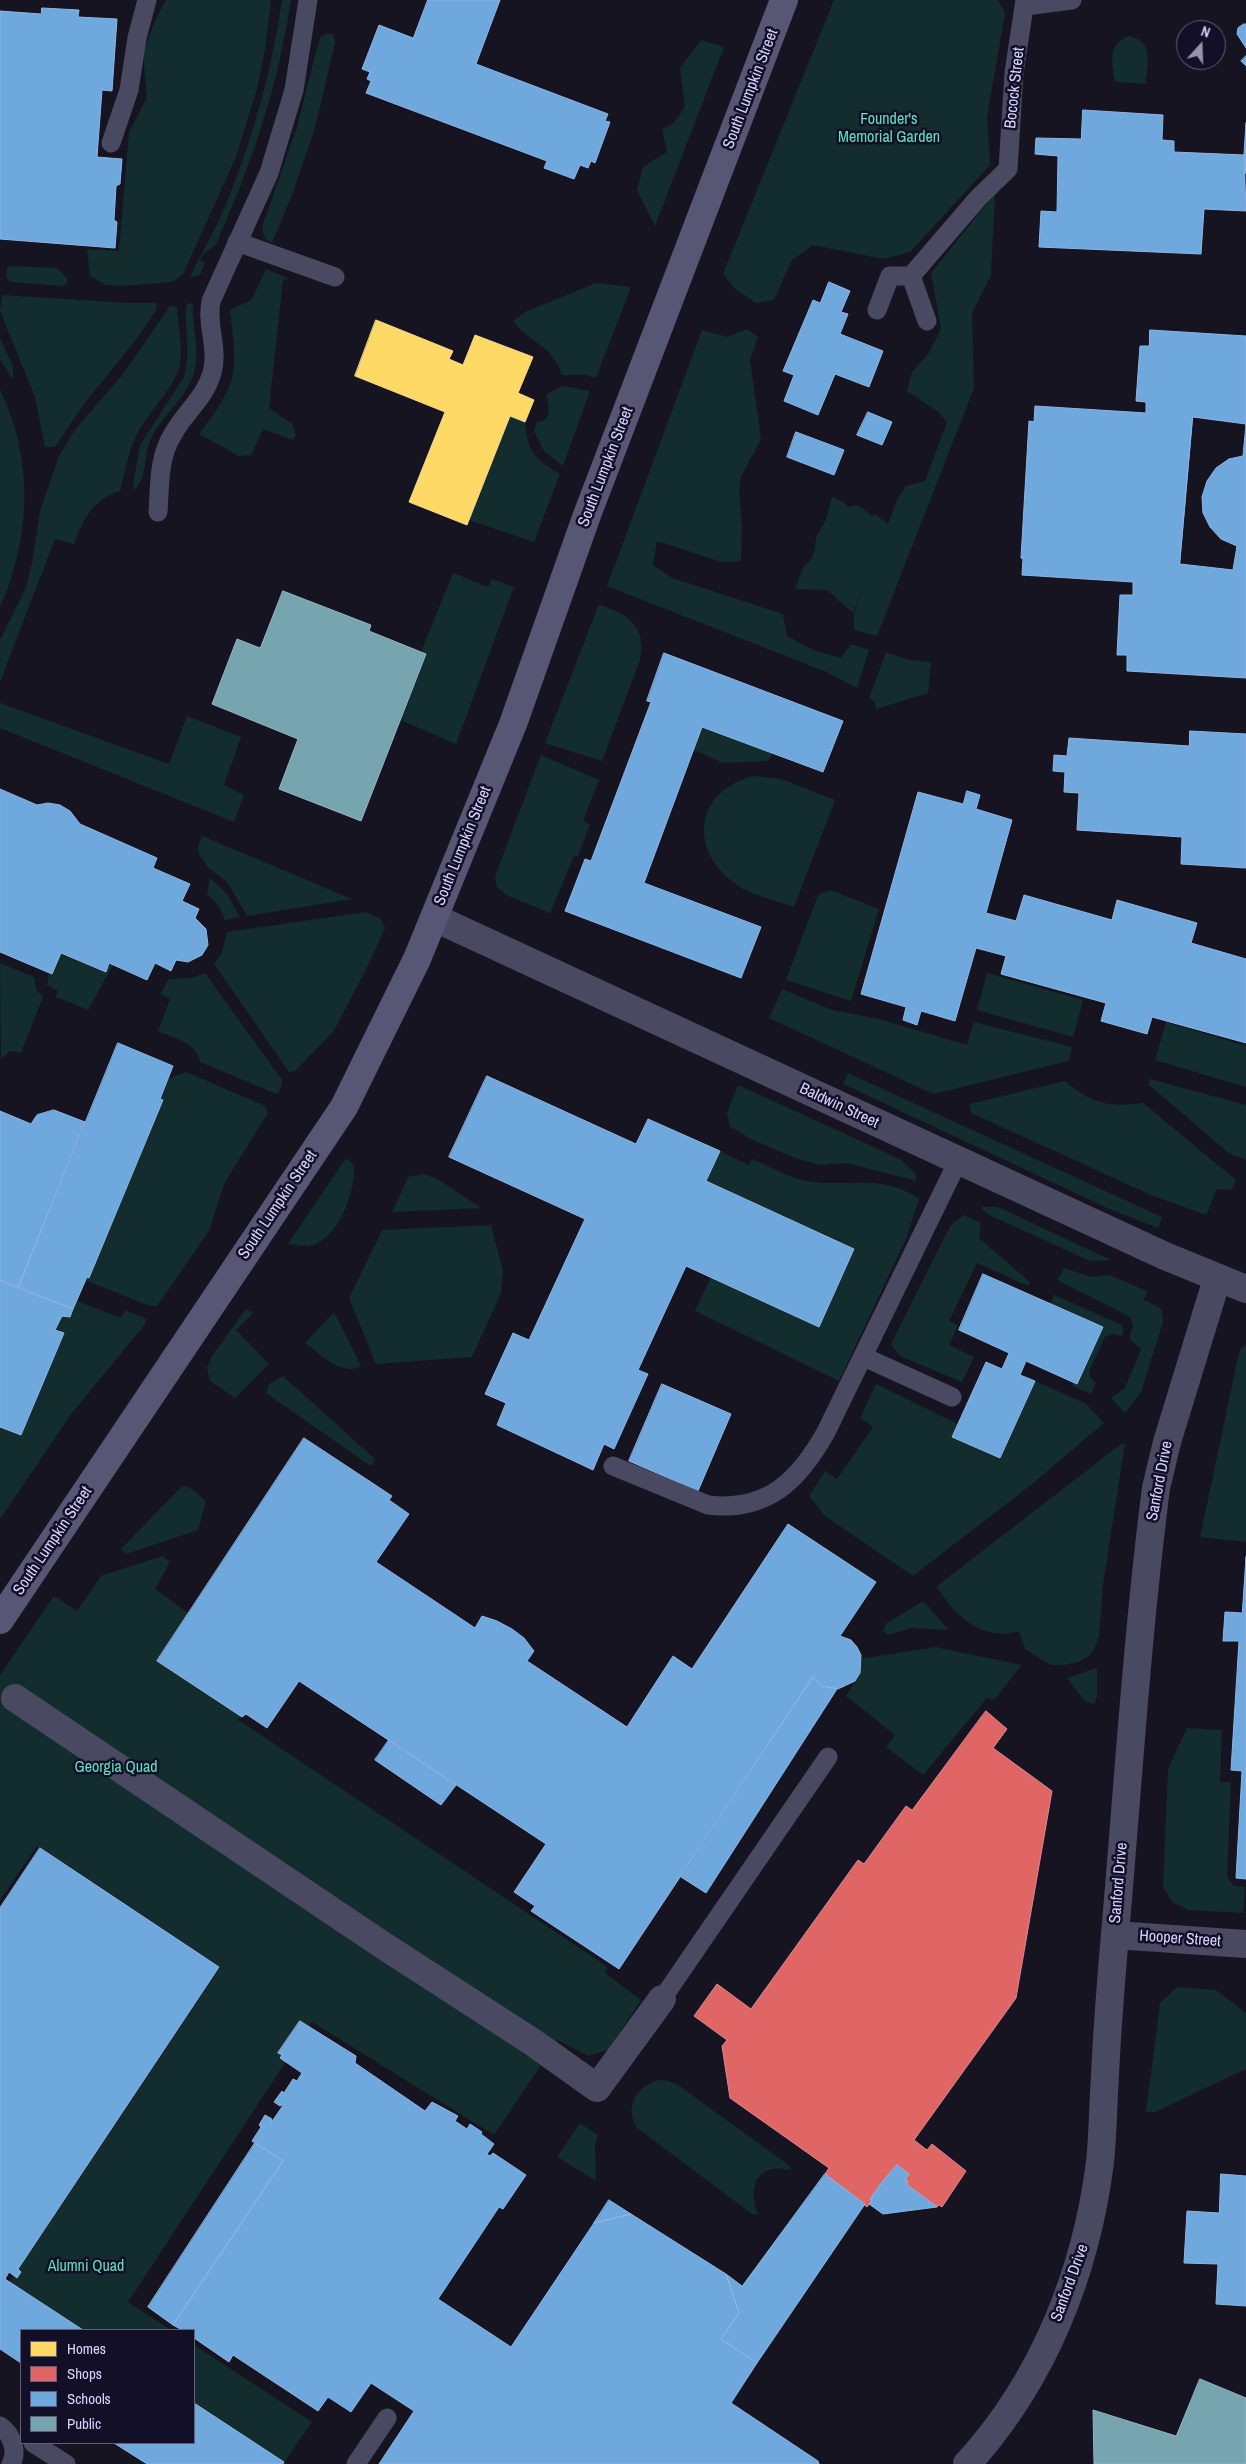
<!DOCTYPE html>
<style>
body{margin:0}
#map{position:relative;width:1246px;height:2464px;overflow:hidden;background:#161421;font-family:"Archivo Narrow",sans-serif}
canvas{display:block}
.legend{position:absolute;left:20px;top:2329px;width:175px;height:115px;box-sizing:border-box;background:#130f26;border:1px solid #625e7d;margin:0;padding:6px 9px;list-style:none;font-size:15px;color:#d9d4ff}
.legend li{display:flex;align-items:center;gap:10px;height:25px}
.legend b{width:25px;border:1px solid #625e7d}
.north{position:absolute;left:1176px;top:20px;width:50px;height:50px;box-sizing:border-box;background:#130f26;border:1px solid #625e7d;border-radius:50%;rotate:20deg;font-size:14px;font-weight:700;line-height:20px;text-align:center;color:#d9d4ff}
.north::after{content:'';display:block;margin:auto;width:18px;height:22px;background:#9591b1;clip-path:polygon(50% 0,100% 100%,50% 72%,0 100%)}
</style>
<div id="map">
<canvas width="1246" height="2464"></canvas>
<ul class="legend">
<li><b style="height:14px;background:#ffd966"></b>Homes</li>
<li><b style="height:14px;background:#e06666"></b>Shops</li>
<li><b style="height:14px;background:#6fa8dc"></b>Schools</li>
<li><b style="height:14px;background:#76a5af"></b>Public</li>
</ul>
<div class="north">N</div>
</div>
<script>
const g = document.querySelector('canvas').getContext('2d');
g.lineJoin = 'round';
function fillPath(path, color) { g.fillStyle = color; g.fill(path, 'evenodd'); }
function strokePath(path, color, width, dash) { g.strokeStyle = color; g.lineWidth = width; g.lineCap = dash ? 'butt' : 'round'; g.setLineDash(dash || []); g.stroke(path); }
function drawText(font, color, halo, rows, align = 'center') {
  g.font = font + ' "Archivo Narrow",sans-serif'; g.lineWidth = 5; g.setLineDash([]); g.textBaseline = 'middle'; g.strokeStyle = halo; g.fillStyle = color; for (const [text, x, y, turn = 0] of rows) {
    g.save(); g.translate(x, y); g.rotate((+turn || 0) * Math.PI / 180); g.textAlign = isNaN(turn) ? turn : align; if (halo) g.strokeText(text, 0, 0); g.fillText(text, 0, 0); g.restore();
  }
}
const green = new Path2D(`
 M 166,0 L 271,0 L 265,50 L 257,89 L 236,157 L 183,274 L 172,282 L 121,286 L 106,285 L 90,276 L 87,249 L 119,251 L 129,132 L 147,98 L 143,53 L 157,16 Z
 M 282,0 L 291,0 C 279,80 255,156 222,230 C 220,234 219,240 216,244 C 211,250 203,252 200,260 L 205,263 L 200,275 L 190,277 C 203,250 219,223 230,194 C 255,131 272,67 282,0 Z
 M 834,0 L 998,0 L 1005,13 L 987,117 L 990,165 L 910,252 L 884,259 L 813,245 L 792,260 L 774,300 L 756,303 L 735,289 L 723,274 Z
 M 327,34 L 333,34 L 335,43 L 315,128 L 292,195 L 272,243 C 263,239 262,233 263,224 L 297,127 L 318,44 L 321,36 Z
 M 1128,36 C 1155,41 1147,62 1146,84 L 1115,82 C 1112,63 1107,45 1128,36 Z
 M 701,40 L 724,47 L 655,226 L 637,190 L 643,167 L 667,152 L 662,129 L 674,123 L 685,107 L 680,68 Z
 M 995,193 L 991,275 L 972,313 L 974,388 L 877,636 L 854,630 L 854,613 L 865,583 L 853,613 L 827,590 L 795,589 L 804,566 L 811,560 L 815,550 L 816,537 L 826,519 L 832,497 L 844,502 L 848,507 L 858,505 L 872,516 L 875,514 L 888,524 L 897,500 L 906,486 L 925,481 L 947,422 L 937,411 L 907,391 L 912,372 L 929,353 L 941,329 L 931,273 Z
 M 10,266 L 57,268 L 67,278 L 67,284 L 63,286 L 10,282 L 6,277 L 7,268 Z
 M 266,269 L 289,279 L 283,280 L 269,408 L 292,424 L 296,435 L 293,440 L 263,429 L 251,455 L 239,456 L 199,434 C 214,414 233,390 234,365 C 235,347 232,328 230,310 L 251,300 Z
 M 596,283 L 631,287 L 596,378 L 586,375 L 562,375 C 552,344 530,344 513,321 L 525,312 Z
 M 2,295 L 129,303 L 156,303 L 157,309 L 138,337 L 84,404 L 55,447 L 45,447 L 35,397 L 0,311 Z
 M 187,303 L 193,304 C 192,328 201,353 193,376 C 184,401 158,419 149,444 C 144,460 147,478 134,490 L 133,484 L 140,445 L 184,377 C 192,349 183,330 187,303 Z
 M 170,306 L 177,307 C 178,325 183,346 180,364 C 177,384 150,411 140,429 C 129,447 125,471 120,491 C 93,500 83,519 74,544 L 55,539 L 0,682 L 0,640 L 26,588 L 32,563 L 40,511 L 59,456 L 74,431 L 123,374 Z
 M 747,329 L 758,337 L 750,360 L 761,439 L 741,477 L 739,490 L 742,526 L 741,561 L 721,562 L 657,541 L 653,565 L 672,578 L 783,614 L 787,636 L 813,650 L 841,658 L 851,644 L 869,650 L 857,688 L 824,671 L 607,586 L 702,330 L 727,337 Z
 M 0,338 L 13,366 L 13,379 L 0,360 Z
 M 563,386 L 590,391 L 563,466 L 544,451 L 534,431 L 537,422 C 555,421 547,403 547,394 Z
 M 0,390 C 34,458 31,539 0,607 Z
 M 510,416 L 525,422 C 527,451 536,460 560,474 L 534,542 L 469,520 Z
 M 453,573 L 488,587 L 492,579 L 514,587 L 456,744 L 401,720 L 426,654 L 421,652 Z
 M 599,604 C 629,616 646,624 640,660 L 602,761 L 545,743 Z
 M 886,652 L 909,660 L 931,662 L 928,693 L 876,709 L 875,702 L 869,698 Z
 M 0,703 L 169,764 L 187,716 L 241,737 L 224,785 L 244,795 L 234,822 L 0,728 Z
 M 702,727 L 773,753 L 768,761 L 723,763 L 694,750 Z
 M 541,755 L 599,780 L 583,821 L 590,824 L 578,856 L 574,856 L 550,913 L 506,895 L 497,887 L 495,876 Z
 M 755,776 L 781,779 L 835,800 L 794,907 C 775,900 749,895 734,883 C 687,847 696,789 755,776 Z
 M 202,836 L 352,899 L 247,916 L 228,883 L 209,868 L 199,855 L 198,847 Z
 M 210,878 L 227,894 L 240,917 L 225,920 L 219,906 L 207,894 Z
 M 830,890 L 879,909 L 851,1001 L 786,980 L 818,895 Z
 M 366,912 L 381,919 L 385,928 L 366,970 L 333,1032 L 295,1071 L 289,1072 L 214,964 L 222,952 L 227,932 Z
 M 61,953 L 105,972 L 109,963 L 113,965 L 88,1010 L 56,997 L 58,991 L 47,985 L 49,973 L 52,974 Z
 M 0,963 L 34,977 L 36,989 L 43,997 L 21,1053 L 10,1051 L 1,1059 Z
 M 205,973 L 282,1080 L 281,1088 L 277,1094 L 200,1062 C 197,1042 175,1039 158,1031 L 170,999 L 161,994 L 168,979 L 192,978 Z
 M 987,973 L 1083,1000 L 1073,1037 L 977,1010 Z
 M 782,989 L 832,1010 L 879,1019 L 967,1045 L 974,1022 L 1072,1047 L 1069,1061 L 933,1094 L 769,1018 Z
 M 1166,1022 L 1246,1046 L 1246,1087 L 1155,1060 Z
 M 186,1072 L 265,1106 L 268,1113 L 225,1182 L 209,1231 L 157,1306 L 147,1305 L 85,1280 L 87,1277 L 89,1277 L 163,1101 L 160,1099 L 168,1079 Z
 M 848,1073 L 1162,1217 L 1158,1228 L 1107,1208 L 843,1084 Z
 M 1150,1079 L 1246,1105 L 1246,1160 L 1230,1154 L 1149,1085 Z
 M 1065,1081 C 1091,1103 1109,1108 1143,1103 L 1236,1180 L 1232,1190 L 1217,1189 L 1206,1215 L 1151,1195 L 971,1113 L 970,1104 Z
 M 738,1085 L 900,1159 L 915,1173 L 916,1181 L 847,1163 L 819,1165 L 798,1159 L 750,1139 L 730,1126 L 727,1113 Z
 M 720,1151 L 749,1165 L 752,1159 C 769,1166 788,1177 806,1181 C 846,1188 884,1173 919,1199 L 906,1239 L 839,1381 L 695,1311 L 711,1277 L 819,1326 L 854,1249 L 706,1181 Z
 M 346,1158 L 354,1165 C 356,1191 338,1242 308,1246 C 302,1246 294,1244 288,1244 Z
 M 423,1174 L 436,1178 L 481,1208 L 392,1212 L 408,1177 Z
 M 981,1207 L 998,1207 L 1111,1260 L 1090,1261 L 987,1214 Z
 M 964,1215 L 981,1223 L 979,1238 L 1030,1282 L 1028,1286 L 977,1263 L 949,1321 L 958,1325 L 949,1345 L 974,1357 L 962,1382 L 900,1356 L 891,1344 L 944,1238 L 952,1224 Z
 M 491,1225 L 503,1271 L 501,1293 L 472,1357 L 376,1364 L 349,1298 L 382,1230 Z
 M 1064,1268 L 1091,1277 L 1109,1275 L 1147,1291 L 1144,1300 L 1162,1309 L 1163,1322 L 1141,1392 L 1125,1413 L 1111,1398 L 1125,1388 L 1141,1349 L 1129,1339 L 1133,1325 L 1130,1317 L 1057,1280 Z
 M 1054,1295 L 1122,1325 L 1124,1331 L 1122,1336 L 1113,1334 L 1105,1337 L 1089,1371 L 1090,1377 L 1096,1383 L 1091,1394 L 1072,1386 L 1073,1382 L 1077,1384 L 1102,1327 L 1050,1304 Z
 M 77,1301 L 121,1318 L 125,1310 L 145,1318 L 146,1323 L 72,1413 L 0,1519 L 0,1427 L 21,1435 L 63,1333 L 55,1330 L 62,1316 L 70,1316 Z
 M 246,1309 L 253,1313 L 236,1330 L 269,1364 L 235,1398 L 210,1381 L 207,1368 L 212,1356 Z
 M 334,1312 L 361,1366 C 342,1377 319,1353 305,1343 Z
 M 1246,1345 L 1246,1542 L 1200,1537 L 1238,1357 L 1241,1348 Z
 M 283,1376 L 374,1458 L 373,1465 L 369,1465 L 266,1393 L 269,1384 Z
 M 1035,1381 L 1085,1403 L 1104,1423 L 1031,1485 L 913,1576 L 825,1516 L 809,1496 L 825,1471 L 837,1479 L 873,1427 L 860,1418 L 876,1384 L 958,1424 L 953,1437 L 1000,1458 Z
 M 1125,1443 L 1103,1585 L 1099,1637 L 1095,1647 L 1090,1655 L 1079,1662 L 1063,1665 L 1050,1665 L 1025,1649 L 1019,1631 C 983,1642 953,1616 937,1586 L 1121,1444 Z
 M 188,1486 L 206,1501 L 198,1530 L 126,1554 L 121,1549 L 181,1487 Z
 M 162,1556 L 170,1562 L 155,1589 L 188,1613 L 157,1661 L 242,1717 L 237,1719 L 602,1963 L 607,1967 L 605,1973 L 641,2000 L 608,2050 L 588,2056 L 558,2040 L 494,2135 L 312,2022 L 128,2302 L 171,2330 L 21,2330 L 21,2361 L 0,2346 L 0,2296 L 220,1967 L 37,1846 L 0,1900 L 0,1675 L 54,1596 L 77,1611 L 101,1576 Z
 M 923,1601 L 949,1630 L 911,1628 L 888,1635 L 883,1631 L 886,1624 Z
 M 935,1647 L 1022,1665 L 994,1700 L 987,1698 L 923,1775 L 886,1747 L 895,1735 L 846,1696 L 858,1677 L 861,1659 Z
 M 1097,1668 L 1097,1696 L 1094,1704 L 1085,1701 L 1067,1678 Z
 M 1187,1728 L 1222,1730 L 1220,1782 L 1231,1782 L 1227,1877 L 1234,1886 L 1245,1887 L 1243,1913 L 1189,1910 L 1172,1902 L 1163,1887 L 1168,1769 Z
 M 1177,1987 L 1216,1990 L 1246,2013 L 1246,2069 L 1155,2112 L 1146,2112 L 1160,2003 Z
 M 658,2080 L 668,2081 L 678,2085 L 790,2166 L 791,2170 C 757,2162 747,2185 758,2215 L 752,2214 L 637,2128 C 624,2107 636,2087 658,2080 Z
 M 580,2123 L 598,2135 L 595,2145 L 596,2181 L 557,2157 Z
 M 194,2345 L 312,2422 L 283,2464 L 174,2464 L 142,2443 L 194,2443 Z`);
const homes = new Path2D(`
 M 376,320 L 453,351 L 449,359 L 463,365 L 475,335 L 533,357 L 518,393 L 534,400 L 525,422 L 510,416 L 467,525 L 409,502 L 445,412 L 355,376 Z`);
const shops = new Path2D(`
 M 986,1711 L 1007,1729 L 993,1748 L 1052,1791 L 1016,1998 L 914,2140 L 927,2150 L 932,2144 L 966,2171 L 942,2207 L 939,2205 L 937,2207 L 906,2184 L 908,2182 L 905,2180 L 909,2174 L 897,2165 L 883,2181 L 870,2199 L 872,2201 L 867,2207 L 825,2174 L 829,2168 L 730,2098 L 722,2046 L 727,2040 L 694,2016 L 717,1984 L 751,2009 L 858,1860 L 864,1864 L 906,1806 L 912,1810 Z`);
const schools = new Path2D(`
 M 428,0 L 500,0 L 476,64 L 608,114 L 605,121 L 610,122 L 595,163 L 591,161 L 588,168 L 580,165 L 574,179 L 544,168 L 547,161 L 366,93 L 371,81 L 367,79 L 370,72 L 362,69 L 379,25 L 413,38 Z
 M 42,8 L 79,10 L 78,17 L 117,19 L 112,91 L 102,90 L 97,157 L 122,159 L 120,184 L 116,186 L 114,220 L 117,222 L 115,248 L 0,239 L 0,11 L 41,14 Z
 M 1244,24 L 1246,24 L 1246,48 L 1237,34 L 1238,28 Z
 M 1246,56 L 1246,66 L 1241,61 Z
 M 1083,110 L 1163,115 L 1162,140 L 1174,141 L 1174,152 L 1244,155 L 1246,211 L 1204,209 L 1201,254 L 1039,247 L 1041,211 L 1057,212 L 1058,156 L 1035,154 L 1036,138 L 1081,139 Z
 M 1246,123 L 1246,174 L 1244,155 Z
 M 829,282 L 850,291 L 841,312 L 848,314 L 840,334 L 883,351 L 869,387 L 835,374 L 818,415 L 784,401 L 794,375 L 783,371 L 813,300 L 820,303 Z
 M 1150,330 L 1246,336 L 1246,678 L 1127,671 L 1127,655 L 1117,655 L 1120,595 L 1133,595 L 1133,582 L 1022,575 L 1023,559 L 1021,558 L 1029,421 L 1034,422 L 1035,406 L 1146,413 L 1146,402 L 1136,401 L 1140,346 L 1149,346 ZM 1193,417 L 1246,424 L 1243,456 L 1229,459 L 1216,468 L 1207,481 L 1202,497 L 1203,513 L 1210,527 L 1221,539 L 1237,546 L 1233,570 L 1180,564 Z
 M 868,412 L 892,422 L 882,445 L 857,435 Z
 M 796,432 L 844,450 L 834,475 L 787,457 Z
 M 664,653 L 843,721 L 823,772 L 702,727 L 644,883 L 761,927 L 741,978 L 565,911 L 585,859 L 591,861 L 651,702 L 647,701 Z
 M 1190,731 L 1246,734 L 1246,868 L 1181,864 L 1182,837 L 1077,830 L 1079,793 L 1064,792 L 1065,772 L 1053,771 L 1054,755 L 1067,756 L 1069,738 L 1189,746 Z
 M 0,789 L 37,805 L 48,803 L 60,805 L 70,811 L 80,824 L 157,858 L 153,868 L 190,884 L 182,901 L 199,909 L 195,918 L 206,929 L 208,945 L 202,955 L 188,962 L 176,960 L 171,971 L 155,963 L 147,980 L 109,963 L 106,972 L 61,953 L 52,974 L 0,952 Z
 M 967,791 L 980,795 L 976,809 L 1012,820 L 986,913 L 1016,921 L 1024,895 L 1112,920 L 1117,900 L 1197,923 L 1191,943 L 1246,959 L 1246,1043 L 1152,1017 L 1147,1034 L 1101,1021 L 1106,1003 L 1001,974 L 1006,956 L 976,948 L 955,1021 L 921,1011 L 917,1025 L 903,1020 L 906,1007 L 861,994 L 918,792 L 963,804 Z
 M 118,1043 L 173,1066 L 160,1099 L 163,1100 L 89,1278 L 87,1277 L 73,1309 L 18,1288 Z
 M 487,1076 L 636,1144 L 648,1119 L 720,1151 L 706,1181 L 854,1249 L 819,1327 L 686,1266 L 638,1370 L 648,1374 L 614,1449 L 604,1444 L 593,1470 L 497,1425 L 506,1403 L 485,1394 L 513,1333 L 529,1340 L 585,1219 L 449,1157 Z
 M 54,1110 L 85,1122 L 18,1288 L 0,1280 L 0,1111 L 31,1124 L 37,1115 Z
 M 983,1274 L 1103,1327 L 1077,1384 L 1026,1361 L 1020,1375 L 1035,1381 L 1000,1458 L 952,1437 L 986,1362 L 1002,1369 L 1009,1353 L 959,1330 Z
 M 0,1280 L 73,1309 L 70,1317 L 62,1316 L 55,1330 L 64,1333 L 21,1435 L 0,1427 Z
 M 662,1384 L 731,1414 L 698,1491 L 629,1461 Z
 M 304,1438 L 392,1496 L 389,1500 L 409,1514 L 376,1562 L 475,1628 L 482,1616 L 497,1621 L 512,1629 L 524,1638 L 534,1651 L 527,1661 L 627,1727 L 673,1656 L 692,1669 L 788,1524 L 876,1582 L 840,1636 L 851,1640 L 857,1647 L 861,1655 L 860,1673 L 855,1681 L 838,1689 L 822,1686 L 813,1677 L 619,1969 L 531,1911 L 535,1906 L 514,1892 L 546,1844 L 299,1681 L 267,1728 L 246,1714 L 242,1717 L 157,1661 Z
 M 1246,1557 L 1246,1879 L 1236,1878 L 1242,1771 L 1231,1770 L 1239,1641 L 1223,1641 L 1225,1612 L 1242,1613 Z
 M 813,1677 L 822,1686 L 837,1689 L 706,1893 L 681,1877 Z
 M 389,1740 L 456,1785 L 441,1805 L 375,1760 Z
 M 40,1848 L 219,1967 L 18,2269 L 21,2272 L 17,2278 L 9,2272 L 5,2279 L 83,2330 L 21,2330 L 21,2363 L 0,2349 L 0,1908 Z
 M 300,2021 L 356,2056 L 355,2063 L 425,2111 L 432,2102 L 458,2116 L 455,2121 L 467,2129 L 470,2124 L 482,2132 L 481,2134 L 494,2144 L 487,2154 L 490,2156 L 493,2153 L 526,2175 L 503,2209 L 499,2207 L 438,2299 L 511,2347 L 594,2223 L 631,2214 L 726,2274 L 739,2313 L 721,2339 L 757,2363 L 731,2403 L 818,2461 L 819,2464 L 379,2464 L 414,2411 L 371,2383 L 351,2412 L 328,2397 L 318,2411 L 233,2355 L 229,2362 L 194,2338 L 194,2330 L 182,2330 L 173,2325 L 283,2161 L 252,2141 L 261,2127 L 259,2125 L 265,2115 L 272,2119 L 271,2123 L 284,2104 L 280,2106 L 274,2102 L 282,2091 L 284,2093 L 293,2079 L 297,2081 L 302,2073 L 280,2058 L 282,2055 L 278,2053 Z
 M 255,2143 L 283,2161 L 173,2325 L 148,2307 Z
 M 897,2165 L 909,2174 L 905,2180 L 908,2182 L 906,2184 L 937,2207 L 883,2214 L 869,2204 L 872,2201 L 870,2199 L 883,2181 Z
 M 825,2174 L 865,2204 L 757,2363 L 721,2339 L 739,2313 L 726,2274 L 742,2286 Z
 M 1221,2174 L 1246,2176 L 1246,2306 L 1216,2304 L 1218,2264 L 1184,2263 L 1187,2211 L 1219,2213 Z
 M 609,2200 L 631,2214 L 594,2223 Z
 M 194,2403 L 284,2462 L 283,2464 L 147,2464 L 114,2443 L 194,2443 Z`);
const public = new Path2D(`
 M 283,591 L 371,625 L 369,631 L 426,654 L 361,821 L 279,789 L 298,739 L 212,704 L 237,639 L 260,648 Z
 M 1200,2379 L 1246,2398 L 1246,2464 L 1094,2464 L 1093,2410 L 1176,2436 Z`);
const service = new Path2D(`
 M 1025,6 L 1072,0
 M 111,143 L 129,90 L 137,38 L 147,0
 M 237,242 L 335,277
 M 911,276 L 927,321
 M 877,310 L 890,276 L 911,276 L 979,197 L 1008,169 L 1014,73 L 1025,0
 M 158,512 C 160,485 158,458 173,434 C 185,412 205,398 212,373 C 219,348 206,326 211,301 L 269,173 L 294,90 L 308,0
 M 864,1357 L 952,1397
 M 613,1466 L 708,1505 C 768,1512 799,1480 826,1432 L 958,1161
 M 662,1999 L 828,1757
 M 0,2426 C 12,2434 18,2452 11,2464
 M 33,2443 L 66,2464
 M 356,2464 L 387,2418`);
const pedestrian = new Path2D(`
 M 15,1698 L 381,1944 L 534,2043 L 597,2088 L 662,1999`);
const minor = new Path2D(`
 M 1115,1935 L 1246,1944
 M 967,2464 C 1043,2381 1086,2273 1100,2162 C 1103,2134 1103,2104 1105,2076 C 1107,2028 1111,1981 1115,1934 C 1128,1785 1137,1636 1156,1488 L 1167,1442 L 1217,1279`);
const tertiary = new Path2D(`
 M 435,918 L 1165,1256 L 1246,1289`);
const secondary = new Path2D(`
 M 0,1620 L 344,1107 L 417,959 L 513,724 L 587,515 L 784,0`);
const streetNames = [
 ["Bocock Street",1015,88,-84],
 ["South Lumpkin Street",751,89,-69],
 ["South Lumpkin Street",606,467,-69],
 ["South Lumpkin Street",463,846,-68],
 ["Baldwin Street",839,1106,25],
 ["South Lumpkin Street",278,1205,-56],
 ["Sanford Drive",1160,1481,-79],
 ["South Lumpkin Street",53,1541,-56],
 ["Sanford Drive",1119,1883,-85],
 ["Hooper Street",1180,1939,4],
 ["Sanford Drive",1070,2283,-70]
];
const parkNames = [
 ["Founder's",889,120],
 ["Memorial Garden",889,138],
 ["Georgia Quad",116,1768],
 ["Alumni Quad",86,2267]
];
fillPath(green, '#132c2d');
fillPath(homes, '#ffd966');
strokePath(homes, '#f4d894', 1);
fillPath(shops, '#e06666');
strokePath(shops, '#de8794', 1);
fillPath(schools, '#6fa8dc');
strokePath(schools, '#8fb5e6', 1);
fillPath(public, '#76a5af');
strokePath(public, '#94b3c7', 1);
strokePath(service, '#4a4962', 19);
strokePath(pedestrian, '#4a4962', 28);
strokePath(minor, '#4a4962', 28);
strokePath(tertiary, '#4a4962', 28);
strokePath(secondary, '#575674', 28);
drawText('16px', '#d9d4ff', '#130f26', streetNames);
drawText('16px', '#5fe0c0', '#130f26', parkNames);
</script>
